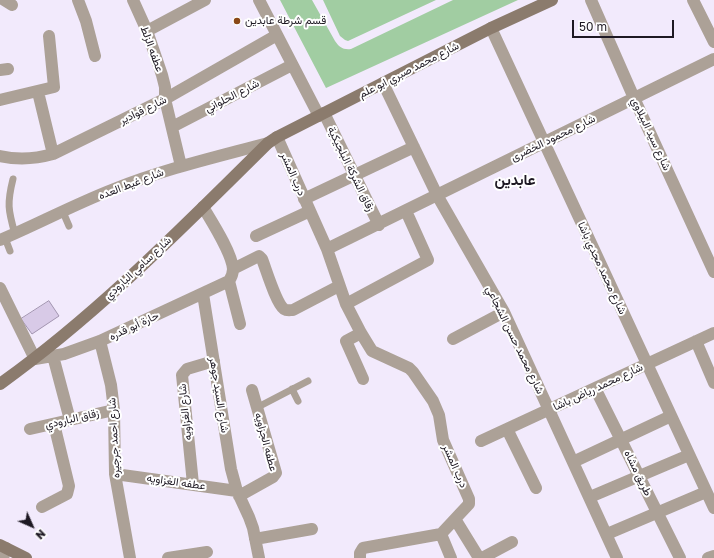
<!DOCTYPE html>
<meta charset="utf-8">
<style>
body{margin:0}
#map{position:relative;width:714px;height:558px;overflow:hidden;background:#f2eafc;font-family:"Golos Text",sans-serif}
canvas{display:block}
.north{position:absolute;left:12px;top:506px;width:40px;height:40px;-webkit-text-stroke:3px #fff;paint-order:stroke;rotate:135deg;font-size:11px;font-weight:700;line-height:16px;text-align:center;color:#1e1923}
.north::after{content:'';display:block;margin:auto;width:14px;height:18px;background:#1e1923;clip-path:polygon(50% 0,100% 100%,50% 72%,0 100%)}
.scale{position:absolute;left:572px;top:20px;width:102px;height:18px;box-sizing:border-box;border:2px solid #1e1923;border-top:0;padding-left:5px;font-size:12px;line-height:14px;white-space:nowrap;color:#1e1923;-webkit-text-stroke:3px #fff;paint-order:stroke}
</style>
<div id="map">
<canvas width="714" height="558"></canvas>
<div class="north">N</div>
<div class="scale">50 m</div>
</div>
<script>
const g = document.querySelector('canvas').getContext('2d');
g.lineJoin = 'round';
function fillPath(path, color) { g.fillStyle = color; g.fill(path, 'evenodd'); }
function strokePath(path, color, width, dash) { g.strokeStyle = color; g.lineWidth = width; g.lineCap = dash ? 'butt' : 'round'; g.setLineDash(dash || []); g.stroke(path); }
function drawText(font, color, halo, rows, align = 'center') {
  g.font = font + ' "Golos Text",Vazirmatn,sans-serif'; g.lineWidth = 4; g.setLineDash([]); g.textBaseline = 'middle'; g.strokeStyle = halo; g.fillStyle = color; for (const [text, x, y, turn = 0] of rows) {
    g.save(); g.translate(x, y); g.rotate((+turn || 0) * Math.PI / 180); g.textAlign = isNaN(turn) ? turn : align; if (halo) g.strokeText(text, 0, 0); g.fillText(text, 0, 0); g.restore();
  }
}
const green = new Path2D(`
 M 280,0 L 312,0 L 335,41 C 339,47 343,50 351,49 L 453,0 L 518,0 L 326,88 Z
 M 323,0 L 436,0 L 348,41 L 345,40 L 340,36 Z`);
const building = new Path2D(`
 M 49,301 L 59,316 L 32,334 L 21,319 Z`);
const lane = new Path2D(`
 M 13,179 C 7,203 8,210 15,234
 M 63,212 L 69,226
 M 5,238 L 10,251
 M 292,389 L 298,401
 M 258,407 L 308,381`);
const street = new Path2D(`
 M 4,0 L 12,5
 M 78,0 L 86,21 L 95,56
 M 133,0 L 147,31 L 162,75 L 165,87 L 165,99 L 181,166
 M 259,0 L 319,116
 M 591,0 L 634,98 L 714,272
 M 693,0 L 714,42
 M 491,28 L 714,508
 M 147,31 L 205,0
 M 0,70 L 8,69
 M 383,83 L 437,195 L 504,312 L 617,558
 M 38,92 L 53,154
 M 0,100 L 54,87 L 49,36
 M 324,113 L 379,225
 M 172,127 L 292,65
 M 277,137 L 327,249 L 346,304 L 361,333 L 372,351 L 409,368 L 413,372 L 433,401 L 439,415 L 443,440 L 469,499 L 469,504 L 441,534 L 363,548 L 360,553 L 360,558
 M 0,156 C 18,160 35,159 53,154 L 165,99 L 277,35
 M 304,199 L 414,147
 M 203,207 C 212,222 232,253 233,269 C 233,274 231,278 229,281 L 240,324
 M 256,236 L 310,211
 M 0,240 C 38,224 75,204 114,189 C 164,169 216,157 268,143
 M 327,249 L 714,59
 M 233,269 L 259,256 L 262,259 C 266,269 276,303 284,309 C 287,311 290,310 293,310 L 339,286
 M 0,288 L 35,359 L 64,354 L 100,341 L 229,281
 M 203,294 L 231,469 L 237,491 L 249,517 L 253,528 L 259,558
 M 346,304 L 428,260 L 406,211
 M 361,333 L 346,341 L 363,379
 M 453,339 L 504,312
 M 100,341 L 111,385 L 114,410 L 115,474 L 130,558
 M 696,341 L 714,383
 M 53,356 L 70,420
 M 595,388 L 680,558
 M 30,429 L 114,410
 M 507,429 L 536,488
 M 481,441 L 714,333
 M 573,462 L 671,416
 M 115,474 L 237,491
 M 193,484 L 182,375 L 187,369 L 214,361
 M 239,496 L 273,477 L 276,473 L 252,390
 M 590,497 L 689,455
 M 42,507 L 67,494 L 69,486 L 54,424
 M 455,519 L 479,558
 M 441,534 L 451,558
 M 607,534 L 706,492
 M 255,539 L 312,529
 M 3,558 L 6,548
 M 168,558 L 207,552
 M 482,558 L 512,542
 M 708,558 L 714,556`);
const secondary = new Path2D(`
 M 0,384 C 98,314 183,227 268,143 L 277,137 L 491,28 L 552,0
 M 0,545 L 26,558`);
const markers = [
 [237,21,4,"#8a4816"]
];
const poiNames = [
 ["قسم شرطة عابدين",245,21]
];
const streetNames = [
 ["عطفه الزلط",152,49,70],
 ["شارع محمد صبري ابو علم",409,70,-27],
 ["شارع الحلواني",232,96,-27],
 ["شارع قوادير",143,110,-26],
 ["شارع سيد البيلاوي",651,134,65],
 ["شارع محمود الخضرى",553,138,-26],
 ["زقاق الشركة البلجيكية",351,169,64],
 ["درب المشر",293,174,66],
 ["شارع غيط العده",131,184,-21],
 ["شارع سامي البارودي",138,268,-43],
 ["شارع محمد مجدي باشا",602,268,65],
 ["حارة أبو قدره",134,326,-25],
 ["شارع محمد حسن الشجاعي",515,340,64],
 ["شارع محمد رياض باشا",598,387,-25],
 ["شارع السيد جوهر",219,395,81],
 ["شارع الغزاويه",185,412,-96],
 ["زقاق البارودي",72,419,-13],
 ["شارع احمد جرجيره",114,438,-93],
 ["عطفه الجزاويه",266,442,75],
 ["درب المشر",455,466,66],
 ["طريق مشاه",638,473,64],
 ["عطفه الغزاويه",176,482,8]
];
const districtNames = [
 ["عابدين",515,180]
];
fillPath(green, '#a1cda2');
fillPath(building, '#d8cae7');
strokePath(building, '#a194af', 1);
strokePath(lane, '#aca197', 7);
strokePath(street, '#aca197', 12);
strokePath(secondary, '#8b7b6d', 12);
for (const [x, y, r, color] of markers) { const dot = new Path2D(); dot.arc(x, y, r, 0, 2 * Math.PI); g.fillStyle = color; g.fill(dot); strokePath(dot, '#fff', 1.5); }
drawText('11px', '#1e1923', '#fff', poiNames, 'left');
drawText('11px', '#1e1923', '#fff', streetNames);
drawText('bold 15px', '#1e1923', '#fff', districtNames);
</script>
